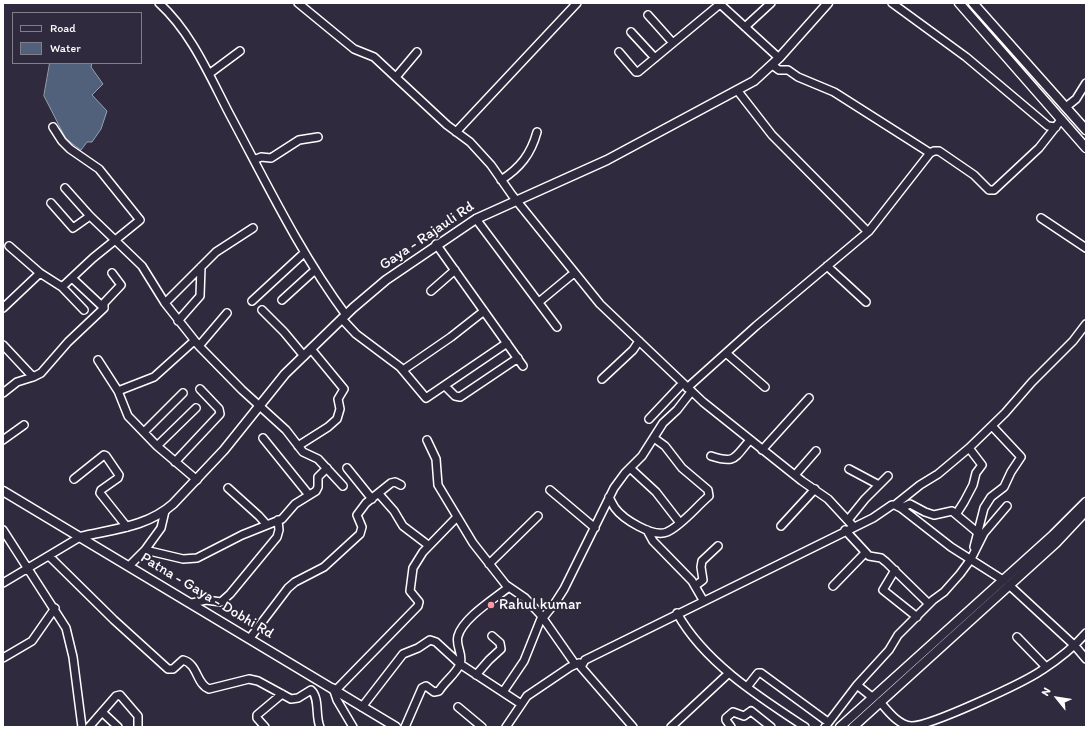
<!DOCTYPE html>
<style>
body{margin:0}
#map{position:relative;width:1089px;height:730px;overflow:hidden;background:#2f2a3d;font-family:Itim,sans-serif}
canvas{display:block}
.frame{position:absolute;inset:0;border:4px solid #fff;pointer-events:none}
.legend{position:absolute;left:12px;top:12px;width:130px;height:52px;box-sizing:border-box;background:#2f2a3d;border:1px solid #827f8b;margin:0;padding:5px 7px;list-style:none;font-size:12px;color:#fff}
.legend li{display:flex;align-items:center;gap:8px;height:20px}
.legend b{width:20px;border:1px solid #827f8b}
.north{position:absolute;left:1037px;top:678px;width:40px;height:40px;-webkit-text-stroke:3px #2f2a3d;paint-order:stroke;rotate:300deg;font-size:11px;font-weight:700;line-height:16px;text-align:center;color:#fff}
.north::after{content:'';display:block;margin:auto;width:14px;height:18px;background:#fff;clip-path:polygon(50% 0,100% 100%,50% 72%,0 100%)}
</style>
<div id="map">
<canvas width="1089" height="730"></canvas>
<div class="frame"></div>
<ul class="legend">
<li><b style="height:5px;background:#2f2a3d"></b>Road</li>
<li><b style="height:11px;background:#51607b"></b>Water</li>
</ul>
<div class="north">N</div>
</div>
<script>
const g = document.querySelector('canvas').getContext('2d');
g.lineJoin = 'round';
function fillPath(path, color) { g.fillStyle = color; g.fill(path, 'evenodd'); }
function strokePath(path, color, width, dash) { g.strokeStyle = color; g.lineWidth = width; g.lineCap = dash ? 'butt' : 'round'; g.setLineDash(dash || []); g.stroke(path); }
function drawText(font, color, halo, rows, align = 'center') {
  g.font = font + ' Itim,sans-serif'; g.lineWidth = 4; g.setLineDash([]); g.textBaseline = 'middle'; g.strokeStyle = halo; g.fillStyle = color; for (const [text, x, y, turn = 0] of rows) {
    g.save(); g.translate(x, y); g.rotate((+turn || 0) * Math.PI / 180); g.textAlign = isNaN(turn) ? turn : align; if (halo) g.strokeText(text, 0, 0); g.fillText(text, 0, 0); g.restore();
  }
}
const water = new Path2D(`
 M 50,63 L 92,63 L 91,67 L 103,84 L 92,95 L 107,111 L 101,129 L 92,142 L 87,142 L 81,150 L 66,139 L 44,96 Z`);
const minor = new Path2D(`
 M 159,3 C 192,33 210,77 230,115 C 267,184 300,253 346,315
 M 298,3 L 354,49 L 374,57 L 447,125 L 470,142 L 491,165 L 512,195 L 600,304 L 703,402 L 802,481 L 828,499 L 853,526
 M 719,3 L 779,58
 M 892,3 L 966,57 L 1048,126 L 1056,127
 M 648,15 L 673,43
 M 745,27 L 771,3
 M 631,32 L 655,58
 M 619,52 L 636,72 L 638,72 L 720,4
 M 772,65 L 779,70 L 788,70 L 798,77 L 834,92 L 930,153
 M 209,74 L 240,51
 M 396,77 L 417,52
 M 737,90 L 772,135 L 868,232
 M 1066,107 L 1076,99 L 1086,83
 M 53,127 L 62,141 L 70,149 L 99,169 L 140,220 L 93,258 L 62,287
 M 456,132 L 577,3
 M 254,160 L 261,157 L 271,158 L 299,140 L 318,137
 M 501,180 C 520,168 531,154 537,132
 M 65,188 L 90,216 L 142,266 L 165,303 L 199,346 L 242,390 L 286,430 L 303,452 L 318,459 L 343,486
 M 51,203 L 73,228 L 90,216
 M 1041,218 L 1086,248
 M 476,219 L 557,327
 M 436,244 L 523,366
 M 9,246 L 40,273 L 62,287 L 84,310
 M 827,266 L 866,302
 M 431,291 L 455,270
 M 282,300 L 315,270
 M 252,301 L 304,253
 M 539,302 L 574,273
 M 165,303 L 216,252 L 253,228
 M 104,307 L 104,303 L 121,285 L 112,273
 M 3,308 L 40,273
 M 262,310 L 284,332 L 304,356
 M 342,319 L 356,334 L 400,367 L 426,398 L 507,343
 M 178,321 L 200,296 L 201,267
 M 3,345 L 33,377
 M 199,346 L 227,313
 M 726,353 L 765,387
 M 98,360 L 118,391 L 128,416 L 157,446 L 197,480
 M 403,370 L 451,337 L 484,311
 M 602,379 L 633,350 L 639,341
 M 445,386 L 455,396 L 460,397 L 518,358
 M 687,388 L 756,326 L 869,231 L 930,153 L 934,151 L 939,151 L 974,175 L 989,190 L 994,190 L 1039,148 L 1061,120
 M 118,391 L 154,377 L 194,341
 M 3,393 L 17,382 L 33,377 L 41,373 L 68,342 L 104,308 L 72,278
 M 649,419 L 682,384
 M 144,432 L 183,393
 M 263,438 L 309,495
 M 3,440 L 24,425
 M 427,440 L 436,459 L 438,485 L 473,543 L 506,585 L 525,598 L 540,614 L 575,664
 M 157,446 L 196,408
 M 298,446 L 328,427 L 337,419 L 340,409 L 338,399 L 344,389 L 311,349
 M 762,450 L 809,398
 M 711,456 C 736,464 734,458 750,440
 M 175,462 L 220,414 L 219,409 L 200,389
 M 347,468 L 372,499
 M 630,468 L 656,492 L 680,523
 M 849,469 L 879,485
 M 795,475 L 816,451
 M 74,479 L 104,455 L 106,456 L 119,475 L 118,478 L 101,490 L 100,493 L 127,527
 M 228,488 L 259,516 L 267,525
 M 550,490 L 595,528
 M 379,494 L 394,511 L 403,526 L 428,545
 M 609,497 C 611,501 613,505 615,508 C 623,519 653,538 667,532 C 682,525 696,507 709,496 L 708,490 L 682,468 L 665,446 L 654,438
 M 895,505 L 920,485 L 938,474 L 969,448 L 1005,413 L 1032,382 L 1073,341 L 1086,324
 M 901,508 L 910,504 L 925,512 L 934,515 L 952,511 L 977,532
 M 957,513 L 964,502 L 973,485 L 976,473 L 982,465 L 969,448
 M 848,520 L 865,499 L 888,476
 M 781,526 L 815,489
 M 3,530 L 66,628 L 73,657 L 82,727
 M 647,530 L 653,541 L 692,581 L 703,600
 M 845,530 L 869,556 L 881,558 L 886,562 L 929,604
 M 974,547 L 984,508 L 991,497 L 1004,487 L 1011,472 L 1021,457 L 992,426
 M 145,550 L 161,528 L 165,511
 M 49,556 L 114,620 L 168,669 L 173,669 L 183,660 C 198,664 196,684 209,689 L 249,679 L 258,681 L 291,699 L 298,698 L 311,690 C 320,698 315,716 320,727
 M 489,564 L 538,516
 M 129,566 L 145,550 L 183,559 L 197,558 L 242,535 L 282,519 L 295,504 L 316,491 L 318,487 L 318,477 L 327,468
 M 895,570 L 883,590 L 917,617
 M 3,583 L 80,537
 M 1009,585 L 1075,646 L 1086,659
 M 695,586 L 703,580 L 701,567 L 702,561 L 718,546
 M 833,586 L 865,553
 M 192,603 L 206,600 L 221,602 L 230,594 L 277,537 L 279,530 L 278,520
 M 677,613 C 704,662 759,697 805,727
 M 543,618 L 555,603 L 564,589 L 614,488 L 625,473 L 642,456 L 663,423 L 677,410 L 691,392
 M 1017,637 L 1046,667
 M 250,638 L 288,588 L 295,582 L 324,567 L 360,534 L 362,527 L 357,515 L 366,503 L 391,483 L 395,482 L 401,485
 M 3,658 L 32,641 L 55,608
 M 476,675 L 489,660 L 501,649 L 500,643 L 492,636
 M 857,685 L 889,650 L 898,635 L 933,600 L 944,592 L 960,574 L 971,559 L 984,533 L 1007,506
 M 747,687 L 758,673 L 761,673 L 828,722
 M 333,688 L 337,700 L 353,727
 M 336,690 L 418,606 L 419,602 L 410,591 L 413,568 L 423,552 L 457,517
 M 503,692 L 524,661 L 542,616
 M 880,702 C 888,711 898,725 911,726 C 929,727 1025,682 1042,670 C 1059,659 1073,648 1086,633
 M 362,707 L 403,654 L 418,648 L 430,640 L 436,642 L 460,664 L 521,704
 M 458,707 L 482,727
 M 102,712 L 118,727
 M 89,727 L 116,696 L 120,695 L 138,716 L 138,727
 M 265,727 L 257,718 L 257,715 L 282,694
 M 405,727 L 422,688 L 426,686 L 434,692 L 439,691 C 445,681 456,674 460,664 C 464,655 455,646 458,636 C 463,618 494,599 509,587
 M 506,727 L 527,696 L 570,667 L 579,663
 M 633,727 L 581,667 L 585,660 L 873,518 L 892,505 L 895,505 L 901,508 L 951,547 L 1003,580
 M 671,727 L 729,673
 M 731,727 L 726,720 L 726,718 L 733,712 L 744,716 L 751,711 L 771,727
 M 825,727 L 857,685 L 872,697`);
const major = new Path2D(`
 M 959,3 L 1086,148
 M 973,3 L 1086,130
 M 3,491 L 396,727
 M 80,537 C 113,529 147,527 173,504 L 224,450 L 285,374 L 353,308 L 386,280 L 476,219 L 607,160 L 754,81 L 779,58 L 828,3
 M 840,727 L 1053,535 L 1086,502
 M 853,727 L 1056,543 L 1086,511`);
const markers = [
 [491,605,4,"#ff9aa2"]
];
const streetNames = [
 ["Gaya - Rajauli Rd",427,236,-34],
 ["Patna - Gaya - Dobhi Rd",207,596,31]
];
const poiNames = [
 ["Rahul kumar",499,605]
];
fillPath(water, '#51607b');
strokePath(water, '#97a0b0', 1);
strokePath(minor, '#fff', 10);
strokePath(major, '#fff', 11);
strokePath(minor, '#2f2a3d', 7);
strokePath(major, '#2f2a3d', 8);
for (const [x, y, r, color] of markers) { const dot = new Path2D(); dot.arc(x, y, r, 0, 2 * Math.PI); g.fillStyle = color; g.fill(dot); strokePath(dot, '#2f2a3d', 1.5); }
drawText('15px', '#fff', '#2f2a3d', streetNames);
drawText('15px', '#fff', '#2f2a3d', poiNames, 'left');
</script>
